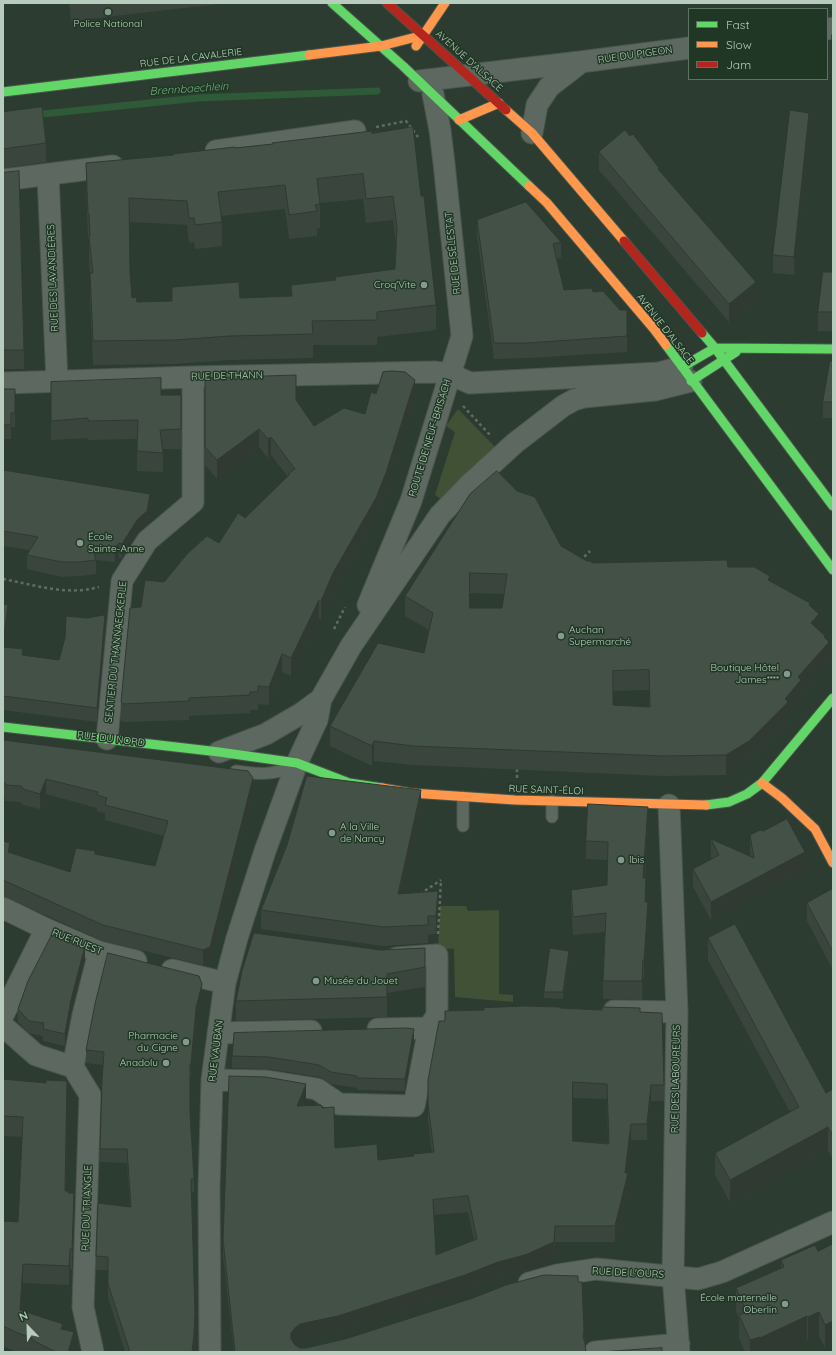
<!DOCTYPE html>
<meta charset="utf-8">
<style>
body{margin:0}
#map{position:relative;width:836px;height:1355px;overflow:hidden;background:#2c3c30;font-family:Quicksand,sans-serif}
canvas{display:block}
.frame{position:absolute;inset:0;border:4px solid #b7ccbc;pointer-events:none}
.legend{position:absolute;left:688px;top:8px;width:140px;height:72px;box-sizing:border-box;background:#1f3724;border:1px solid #5c7361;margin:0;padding:5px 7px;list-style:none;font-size:12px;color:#b7ccbc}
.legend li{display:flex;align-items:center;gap:8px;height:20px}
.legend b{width:20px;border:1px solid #5c7361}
.north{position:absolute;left:8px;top:1307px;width:40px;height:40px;-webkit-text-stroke:3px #1f3724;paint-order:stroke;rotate:337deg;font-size:11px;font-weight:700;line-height:16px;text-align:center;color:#b7ccbc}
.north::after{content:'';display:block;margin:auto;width:14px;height:18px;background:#b7ccbc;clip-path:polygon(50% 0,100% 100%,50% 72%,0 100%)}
</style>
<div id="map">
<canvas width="836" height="1355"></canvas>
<div class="frame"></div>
<ul class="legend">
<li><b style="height:5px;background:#63d668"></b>Fast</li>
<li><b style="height:5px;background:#ff974d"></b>Slow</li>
<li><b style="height:5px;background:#b3261e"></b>Jam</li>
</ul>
<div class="north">N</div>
</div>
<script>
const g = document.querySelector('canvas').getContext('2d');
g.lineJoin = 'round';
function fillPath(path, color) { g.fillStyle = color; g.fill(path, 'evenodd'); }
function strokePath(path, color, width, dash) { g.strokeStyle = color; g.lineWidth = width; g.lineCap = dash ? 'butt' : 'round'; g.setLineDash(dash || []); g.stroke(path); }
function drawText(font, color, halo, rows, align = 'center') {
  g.font = font + ' Quicksand,sans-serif'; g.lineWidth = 3; g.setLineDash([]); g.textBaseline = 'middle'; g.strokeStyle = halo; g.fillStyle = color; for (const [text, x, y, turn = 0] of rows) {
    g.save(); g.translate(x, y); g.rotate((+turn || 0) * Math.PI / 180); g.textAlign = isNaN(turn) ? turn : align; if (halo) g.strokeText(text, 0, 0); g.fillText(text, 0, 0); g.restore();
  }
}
const green = new Path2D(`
 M 458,409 L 497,449 L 441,499 L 435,495 L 455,432 L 446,426 Z
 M 440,906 L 466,906 L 468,911 L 499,910 L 499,994 L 513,995 L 513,1002 L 455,997 L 454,949 L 438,948 Z`);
const stream = new Path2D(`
 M 33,115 L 198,98 L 377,91`);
const path = new Path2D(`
 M 376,127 L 406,121 L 418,137
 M 463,406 L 491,436
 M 580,561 L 590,551
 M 3,579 C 35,585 67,596 99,587
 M 334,629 L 345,607
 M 517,778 L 517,769
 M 420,894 L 441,880
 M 438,934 L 441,881`);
const lane = new Path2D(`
 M 236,771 C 255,774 275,776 291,766
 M 552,817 L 552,801
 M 463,826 L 463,797`);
const street = new Path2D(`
 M 827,29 L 833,28
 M 419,81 L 580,62 L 689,48
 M 532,133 L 537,105 L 549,87 L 580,63
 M 216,151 L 355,131
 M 48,175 L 57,381
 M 3,180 L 113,166
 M 3,383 L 193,377 L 434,372 L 450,374 L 470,383 L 659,373 L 682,367
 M 368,605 L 411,501 L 462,336 L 444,163 L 440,130 L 433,94
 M 107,739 L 122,581 L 147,541 L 193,502 L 193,377
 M 219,752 L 266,734 L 302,713 L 321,699
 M 669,805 L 677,1012 L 673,1276 L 679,1352
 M 3,908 L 46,929 L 99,952 L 136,961
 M 397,958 L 437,955 L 437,1015
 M 172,970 L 225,983
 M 614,1011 L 677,1012
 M 3,1015 L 46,929
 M 3,1026 L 36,1055 L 73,1067 L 90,1095 L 83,1307 L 93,1352
 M 378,1029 L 429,1028
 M 218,1033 L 311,1031
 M 73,1067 L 83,1015 L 99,952
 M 212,1080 L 267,1081 L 317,1089 L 339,1104 L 414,1106 L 429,1028 L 437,1015
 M 529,1283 L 557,1275 L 596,1269 L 698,1279 L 722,1272 L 833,1222
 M 210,1352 L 209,1188 L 212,1080 L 225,983 L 237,938 L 265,851 L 297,763 L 317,720 L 321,699 L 351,646 L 440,515 L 470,484 L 515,443 L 563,406 L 574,400 L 584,397 L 655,390 L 691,381
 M 595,1352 L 679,1344`);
const fast = new Path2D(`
 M 332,3 L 403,66 L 529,186
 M 3,92 L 309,55
 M 702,333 L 715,348 L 833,506
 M 666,345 L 833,570
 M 682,367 L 715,348 L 833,349
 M 691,381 L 736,352
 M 3,727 L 219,752 L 297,763 L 349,783 L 382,788
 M 706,805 L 729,802 L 747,794 L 762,783 L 833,698`);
const slow = new Path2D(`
 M 416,46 L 445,3
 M 309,55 L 381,46 L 424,35
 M 506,110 L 532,133 L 624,241
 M 459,120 L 499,103
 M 529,186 L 547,203 L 654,329 L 666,345
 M 762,783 L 782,798 L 815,829 L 833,863
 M 382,788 L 411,793 L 515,800 L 706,805`);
const jam = new Path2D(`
 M 387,3 L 506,110
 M 624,241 L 702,333`);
const wall = new Path2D(`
 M 69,3 L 221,3 L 220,4 L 71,21 Z
 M 832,35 L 833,35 L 833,76 L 832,54 Z
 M 3,112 L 46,143 L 46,162 L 3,168 Z
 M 809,131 L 794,275 L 773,273 L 773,255 Z
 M 372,133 L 421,196 L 436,305 L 436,330 L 377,337 L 377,345 L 313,345 L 313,358 L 230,360 L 174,364 L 93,365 L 90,297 L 90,275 L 89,261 L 89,238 L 88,238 L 86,188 L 86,163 L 173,156 L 173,154 L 235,148 ZM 363,199 L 366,223 L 393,220 L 396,244 L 395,269 L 335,277 L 335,280 L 291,285 L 291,296 L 172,301 L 137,302 L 132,298 L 130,272 L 130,222 L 187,225 L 189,243 L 194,242 L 195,249 L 222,246 L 222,222 L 221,216 L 285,209 L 289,239 L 317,236 L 317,229 L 320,228 L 320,203 Z
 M 599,152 L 659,170 L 756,300 L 729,322 L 599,170 Z
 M 3,173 L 24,350 L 24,369 L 3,369 Z
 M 477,220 L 561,242 L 561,258 L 556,259 L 564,290 L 593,292 L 620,310 L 627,310 L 627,352 L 528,358 L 494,359 L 477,236 Z
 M 833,272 L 833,331 L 818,331 L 818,312 Z
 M 833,361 L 833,418 L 823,418 L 823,402 Z
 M 205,378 L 296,400 L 314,426 L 365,414 L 376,394 L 415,398 L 386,491 L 376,516 L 333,591 L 321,619 L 319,618 L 291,676 L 282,672 L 269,705 L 258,704 L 258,710 L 250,710 L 250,713 L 189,716 L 189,720 L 123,722 L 121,720 L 121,702 L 141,607 L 164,582 L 219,543 L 288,477 L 271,455 L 268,458 L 259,447 L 217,479 L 205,465 Z
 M 51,382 L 161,395 L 181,395 L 181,449 L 163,449 L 163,472 L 137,471 L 137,439 L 88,440 L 88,438 L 51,440 Z
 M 3,389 L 15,389 L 15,427 L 11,427 L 11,439 L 3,439 Z
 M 3,470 L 150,509 L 147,525 L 137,534 L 122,558 L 119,558 L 115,562 L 96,560 L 96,574 L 80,576 L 62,577 L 27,569 L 27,555 L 30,550 L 3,546 Z
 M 470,494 L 561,546 L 587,561 L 592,563 L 728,567 L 770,581 L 810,606 L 819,630 L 825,638 L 829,662 L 801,693 L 801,700 L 788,714 L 788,722 L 749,761 L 726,775 L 664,776 L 413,765 L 374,761 L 372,766 L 330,746 L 330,726 L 424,653 L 429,630 L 405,616 L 405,596 ZM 470,593 L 504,594 L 502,608 L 470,608 ZM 649,690 L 649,707 L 613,705 L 613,691 Z
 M 3,604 L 8,619 L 4,647 L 23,656 L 59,660 L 105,630 L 97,722 L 3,710 Z
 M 3,740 L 253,793 L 210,962 L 203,965 L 103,941 L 3,896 L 3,841 L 10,853 L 70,872 L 95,854 L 155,866 L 164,836 L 105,820 L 105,813 L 97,811 L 97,808 L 46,794 L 40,809 L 23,805 L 21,802 L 5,801 L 5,798 L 3,798 Z
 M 421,809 L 402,894 L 438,910 L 436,934 L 428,935 L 428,943 L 383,946 L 261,929 L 261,910 Z
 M 648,825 L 645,878 L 646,902 L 648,921 L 644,978 L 643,978 L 642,1000 L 603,999 L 603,981 L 605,932 L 573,935 L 571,908 L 571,890 L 607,885 L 607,860 L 586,859 L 586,841 Z
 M 750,835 L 805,870 L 711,920 L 693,887 L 693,869 L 712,859 L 711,857 L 711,839 L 750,856 Z
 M 833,891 L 833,970 L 807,921 L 807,903 Z
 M 708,938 L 826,1093 L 833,1089 L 833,1160 L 828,1150 L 730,1202 L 715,1175 L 715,1153 L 790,1112 L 708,960 Z
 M 425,948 L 425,987 L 387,993 L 387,1017 L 236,1021 L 236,1001 L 381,950 Z
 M 569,957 L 563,999 L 544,998 L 544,992 Z
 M 85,959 L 71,1013 L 65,1046 L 43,1041 L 43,1036 L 29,1033 L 18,1022 L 18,1009 Z
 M 202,997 L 196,1021 L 191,1077 L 190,1077 L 190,1112 L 194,1179 L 194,1192 L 192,1192 L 195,1326 L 194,1352 L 125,1352 L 108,1297 L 108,1270 L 96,1270 L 96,1256 L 130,1207 L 127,1163 L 100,1162 L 103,1065 L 86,1063 L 86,1050 Z
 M 560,1008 L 640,1012 L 664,1085 L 664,1101 L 651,1101 L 647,1140 L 631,1140 L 627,1173 L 628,1189 L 615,1242 L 555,1242 L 554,1258 L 525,1271 L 498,1278 L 465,1291 L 338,1331 L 300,1340 L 294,1344 L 300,1348 L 306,1348 L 578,1282 L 586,1352 L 234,1352 L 223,1256 L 223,1240 L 306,1099 L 303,1106 L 335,1148 L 378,1160 L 413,1156 L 432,1153 L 428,1120 L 428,1104 L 445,1021 ZM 573,1098 L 607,1099 L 608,1143 L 573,1141 ZM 468,1212 L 474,1240 L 436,1255 L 434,1215 Z
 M 414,1041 L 405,1091 L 357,1090 L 357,1088 L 331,1084 L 319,1077 L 269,1069 L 232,1068 L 232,1056 Z
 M 3,1079 L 67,1100 L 66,1191 L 68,1193 L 74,1213 L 72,1269 L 70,1269 L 69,1285 L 23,1283 L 21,1310 L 63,1329 L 74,1332 L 74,1352 L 16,1352 L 3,1346 L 3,1221 L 18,1222 L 22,1137 L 3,1136 Z
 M 833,1244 L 825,1348 L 819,1336 L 808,1341 L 807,1339 L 780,1352 L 745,1352 L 739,1338 L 739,1318 L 736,1312 L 736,1288 L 781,1268 L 781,1260 L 818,1251 Z`);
const shadedWall = new Path2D(`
 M 809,113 L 809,131 L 794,275 L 794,257 Z
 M 756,282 L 756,300 L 729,322 L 729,304 Z
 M 415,380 L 415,398 L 386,491 L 376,516 L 333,591 L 321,619 L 321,601 Z
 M 259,429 L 259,447 L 217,479 L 217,460 Z
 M 271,437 L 271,455 L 268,458 L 268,439 Z
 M 150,494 L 150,509 L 147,525 L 137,534 L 122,558 L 122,544 Z
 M 119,543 L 119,558 L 115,562 L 115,548 Z
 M 319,600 L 319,618 L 291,676 L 291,658 Z
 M 8,605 L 8,619 L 3,656 L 3,642 Z
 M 819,614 L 819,634 L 811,623 Z
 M 105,615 L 105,630 L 97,722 L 97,708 Z
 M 825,636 L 825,646 L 829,642 L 829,662 L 801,693 L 801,700 L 788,714 L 788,722 L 749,761 L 726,775 L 726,755 L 785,699 Z
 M 282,654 L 282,672 L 269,705 L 269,687 Z
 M 374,741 L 374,761 L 372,766 L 372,746 Z
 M 253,778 L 253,793 L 210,962 L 203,965 L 203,950 Z
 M 46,779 L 46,794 L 40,809 L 40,794 Z
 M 421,790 L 421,809 L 398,913 L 398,894 Z
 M 648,807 L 648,825 L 643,896 L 643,878 Z
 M 10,843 L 10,858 L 8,852 Z
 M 805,852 L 805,870 L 711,920 L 711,902 Z
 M 438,891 L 438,910 L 436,934 L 436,916 Z
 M 648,902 L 648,921 L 644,978 L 644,960 Z
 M 85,946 L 85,959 L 71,1013 L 65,1046 L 65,1034 L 71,1000 Z
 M 569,951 L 569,957 L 563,999 L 563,992 Z
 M 643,960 L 643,978 L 642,1000 L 642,981 Z
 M 202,984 L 202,997 L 196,1021 L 191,1077 L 191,1064 L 196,1008 Z
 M 414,1029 L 414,1041 L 405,1091 L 405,1079 Z
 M 67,1081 L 67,1100 L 65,1210 L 65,1191 Z
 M 306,1084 L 306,1099 L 297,1122 L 297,1106 Z
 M 651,1085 L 651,1101 L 647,1140 L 647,1124 Z
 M 631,1124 L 631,1140 L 626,1183 L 628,1173 L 628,1189 L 615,1242 L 615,1226 L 625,1173 Z
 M 828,1127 L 828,1150 L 730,1202 L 730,1180 Z
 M 74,1193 L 74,1213 L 72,1269 L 72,1249 Z
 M 555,1226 L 554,1258 L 525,1271 L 498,1278 L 465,1291 L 338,1331 L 300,1340 L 295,1344 L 291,1349 L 291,1333 L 295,1328 L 300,1324 Z
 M 70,1249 L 70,1269 L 69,1285 L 69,1266 Z
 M 23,1264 L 23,1283 L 20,1329 L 20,1310 Z
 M 819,1312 L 819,1336 L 808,1341 L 808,1317 Z
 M 195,1313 L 194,1347 L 194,1352 L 192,1352 Z
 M 807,1316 L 807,1339 L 780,1352 L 760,1352 L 760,1338 Z
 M 833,1321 L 833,1345 L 825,1348 L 825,1325 Z
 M 74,1332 L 74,1352 L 68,1352 Z
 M 760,1337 L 760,1352 L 750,1352 L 750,1340 Z`);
const building = new Path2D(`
 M 832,35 L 833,35 L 833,57 Z
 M 42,107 L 46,143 L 3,149 L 3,112 Z
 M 790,110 L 809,113 L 794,257 L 773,255 Z
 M 413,127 L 421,196 L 424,196 L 436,305 L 377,312 L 377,320 L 312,321 L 313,334 L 230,336 L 174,340 L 93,341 L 90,273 L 93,273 L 89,237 L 90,236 L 89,214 L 88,213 L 86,163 L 174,155 L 173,154 L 235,147 L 235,148 L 273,144 L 272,143 L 372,131 L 372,133 ZM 363,174 L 366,199 L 393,196 L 397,228 L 395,269 L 335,277 L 336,280 L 291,285 L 292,296 L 240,298 L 239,282 L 172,287 L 172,301 L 137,302 L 136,297 L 132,298 L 130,272 L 129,198 L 187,201 L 189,218 L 194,218 L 195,225 L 222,222 L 218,192 L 285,185 L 289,215 L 317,211 L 315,205 L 320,204 L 317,179 Z
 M 625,130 L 630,136 L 633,134 L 659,168 L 658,169 L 756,282 L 729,304 L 599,152 Z
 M 19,171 L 24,350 L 3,350 L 3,173 Z
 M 526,202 L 561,242 L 553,244 L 564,290 L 592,288 L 593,292 L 603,291 L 620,310 L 627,310 L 627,336 L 528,343 L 494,343 L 477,220 Z
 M 823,272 L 833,272 L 833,312 L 818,312 Z
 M 830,361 L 833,361 L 833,402 L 823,402 Z
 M 393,371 L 405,372 L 415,380 L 386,473 L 376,498 L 333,573 L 321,601 L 319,600 L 291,658 L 282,654 L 269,687 L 258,686 L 258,692 L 250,692 L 250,695 L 189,698 L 189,701 L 123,704 L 121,702 L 130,608 L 141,607 L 145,580 L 164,582 L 188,553 L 207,536 L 219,543 L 238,513 L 245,518 L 290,474 L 289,473 L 295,469 L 271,437 L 268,439 L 259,429 L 217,460 L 205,447 L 205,378 L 296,375 L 296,400 L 314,426 L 344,408 L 365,414 L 371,392 L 376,394 L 383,372 Z
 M 161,378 L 161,395 L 181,395 L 181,429 L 160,430 L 163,453 L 137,451 L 138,420 L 88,421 L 88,418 L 51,421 L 51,382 Z
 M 3,389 L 15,389 L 15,413 L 11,413 L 11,425 L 3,425 Z
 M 3,470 L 150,494 L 147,511 L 137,520 L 122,544 L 119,543 L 115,548 L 92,546 L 96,560 L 80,562 L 62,562 L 27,555 L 38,537 L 3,531 Z
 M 497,471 L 517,491 L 535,497 L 561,546 L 587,561 L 591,561 L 592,563 L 727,560 L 728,567 L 754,567 L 770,576 L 768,580 L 810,603 L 809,605 L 819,614 L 811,623 L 825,636 L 824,637 L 829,642 L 798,677 L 801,680 L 785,699 L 788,702 L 749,741 L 726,755 L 664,756 L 413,746 L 374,741 L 372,746 L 330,726 L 378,643 L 424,653 L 433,613 L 405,596 L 470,494 ZM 470,573 L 507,574 L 502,608 L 470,608 ZM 649,670 L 650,707 L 613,705 L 613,671 Z
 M 3,604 L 8,605 L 3,642 Z
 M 105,615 L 97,708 L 3,696 L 3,647 L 23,649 L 22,655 L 59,660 L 65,638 L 66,616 L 87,618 Z
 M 3,740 L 248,771 L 253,778 L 210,947 L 203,950 L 103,925 L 3,880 L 3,841 L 10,843 L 8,852 L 70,872 L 76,848 L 95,851 L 95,854 L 155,866 L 168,821 L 105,805 L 107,798 L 97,795 L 98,792 L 46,779 L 40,794 L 23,789 L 21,786 L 5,785 L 5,783 L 3,783 Z
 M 307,776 L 421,790 L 398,894 L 438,891 L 436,916 L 428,916 L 428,925 L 383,927 L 261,910 L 287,845 Z
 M 588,804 L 648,807 L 643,878 L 646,878 L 645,902 L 648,902 L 644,960 L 643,960 L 642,981 L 603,981 L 606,913 L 573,917 L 571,890 L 607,885 L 608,842 L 586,841 Z
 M 787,819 L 805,852 L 711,902 L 693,869 L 719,855 L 711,839 L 754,858 L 750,835 L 760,830 L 763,831 Z
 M 832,889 L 833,891 L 833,952 L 807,903 Z
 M 735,924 L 826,1093 L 833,1089 L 833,1137 L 828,1127 L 730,1180 L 715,1153 L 799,1107 L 708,938 Z
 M 53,933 L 85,946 L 71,1000 L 65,1034 L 43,1029 L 44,1023 L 29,1021 L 18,1009 L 28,981 Z
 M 254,933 L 381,950 L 425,948 L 425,967 L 387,974 L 387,997 L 236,1001 L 242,971 Z
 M 550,948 L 569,951 L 563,992 L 544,992 Z
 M 108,953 L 199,976 L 202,984 L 196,1008 L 191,1064 L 190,1064 L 190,1112 L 194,1179 L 191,1179 L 195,1313 L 194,1334 L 192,1352 L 130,1352 L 108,1284 L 108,1257 L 96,1256 L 98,1203 L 131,1207 L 127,1149 L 100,1149 L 102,1080 L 104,1052 L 86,1050 L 95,1004 Z
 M 524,1006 L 560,1007 L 560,1008 L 602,1010 L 602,1007 L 640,1008 L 640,1012 L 662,1013 L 664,1085 L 651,1085 L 647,1124 L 631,1124 L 625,1173 L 628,1173 L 615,1226 L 555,1226 L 554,1242 L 525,1255 L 498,1262 L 465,1275 L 338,1316 L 300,1324 L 295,1328 L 291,1333 L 291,1339 L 295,1345 L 300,1348 L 306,1348 L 345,1339 L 473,1298 L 506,1285 L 544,1275 L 578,1276 L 578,1282 L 582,1282 L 584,1331 L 583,1337 L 585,1343 L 586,1352 L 235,1352 L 223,1240 L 229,1076 L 266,1077 L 306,1084 L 297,1106 L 321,1105 L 322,1108 L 334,1107 L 335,1148 L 377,1144 L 378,1160 L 414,1156 L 413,1154 L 434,1152 L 428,1104 L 428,1080 L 439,1021 L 445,1021 L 445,1011 L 484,1010 L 484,1008 ZM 573,1082 L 607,1084 L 609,1144 L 573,1141 ZM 468,1196 L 477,1239 L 436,1255 L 433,1200 Z
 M 407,1028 L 414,1029 L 405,1079 L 357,1078 L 357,1076 L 331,1072 L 319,1065 L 269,1057 L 232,1056 L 234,1033 Z
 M 3,1079 L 46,1083 L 46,1080 L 67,1081 L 65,1191 L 68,1191 L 68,1193 L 74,1193 L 72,1249 L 70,1249 L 69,1266 L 23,1264 L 20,1310 L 63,1324 L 61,1329 L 74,1332 L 68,1352 L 56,1352 L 32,1340 L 32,1338 L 18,1333 L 3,1326 L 3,1221 L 18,1222 L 23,1117 L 3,1116 Z
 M 833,1244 L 833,1321 L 825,1325 L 819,1312 L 808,1317 L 807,1316 L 760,1338 L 760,1337 L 750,1340 L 739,1315 L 747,1312 L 736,1288 L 784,1267 L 781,1260 L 815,1245 L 818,1251 Z
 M 662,1348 L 662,1352 L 600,1352 Z`);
const markers = [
 [108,12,4,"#869a8b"],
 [424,285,4,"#869a8b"],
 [80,543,4,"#869a8b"],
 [561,636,4,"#869a8b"],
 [787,674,4,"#869a8b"],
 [332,833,4,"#869a8b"],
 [621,860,4,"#869a8b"],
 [316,981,4,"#869a8b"],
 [186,1042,4,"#869a8b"],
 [166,1063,4,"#869a8b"],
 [785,1304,4,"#869a8b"]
];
const poiNames = [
 ["Police National",108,24,"center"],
 ["Croq'Vite",416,285],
 ["École",88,537,"left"],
 ["Sainte-Anne",88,549,"left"],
 ["Auchan",569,630,"left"],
 ["Supermarché",569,642,"left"],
 ["Boutique Hôtel",779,668],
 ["James****",779,680],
 ["A la Ville",340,827,"left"],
 ["de Nancy",340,839,"left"],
 ["Ibis",629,860,"left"],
 ["Musée du Jouet",324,981,"left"],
 ["Pharmacie",178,1036],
 ["du Cigne",178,1048],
 ["Anadolu",158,1063],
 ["École maternelle",777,1298],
 ["Oberlin",777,1310]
];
const streetNames = [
 ["RUE DU PIGEON",635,55,-8],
 ["RUE DE LA CAVALERIE",191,58,-7],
 ["AVENUE D'ALSACE",469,61,42],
 ["RUE DE SÉLESTAT",453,253,-96],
 ["RUE DES LAVANDIÈRES",53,278,-92],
 ["AVENUE D'ALSACE",665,329,52],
 ["RUE DE THANN",227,376,-1],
 ["ROUTE DE NEUF-BRISACH",430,438,-73],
 ["SENTIER DU THANNAECKERLE",116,652,-84],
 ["RUE DU NORD",111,739,7],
 ["RUE SAINT-ÉLOI",546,790,2],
 ["RUE RUEST",77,942,22],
 ["RUE VAUBAN",216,1051,-83],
 ["RUE DES LABOUREURS",676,1079,-89],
 ["RUE DU TRIANGLE",87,1208,-88],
 ["RUE DE L'OURS",628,1273,3]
];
const waterNames = [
 ["Brennbaechlein",189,89,-4]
];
fillPath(green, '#415135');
strokePath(stream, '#2f5a38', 7);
strokePath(lane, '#4a564d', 13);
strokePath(street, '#4a564d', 23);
strokePath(fast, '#4a564d', 11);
strokePath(slow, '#4a564d', 11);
strokePath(jam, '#4a564d', 11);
strokePath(path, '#606c62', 2.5, [3, 3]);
strokePath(lane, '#5d6960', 11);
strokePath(street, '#5d6960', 21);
strokePath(fast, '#63d668', 9);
strokePath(slow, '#ff974d', 9);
strokePath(jam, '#b3261e', 9);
fillPath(wall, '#3a463d');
fillPath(shadedWall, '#303932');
fillPath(building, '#445147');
strokePath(building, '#303932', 1);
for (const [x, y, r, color] of markers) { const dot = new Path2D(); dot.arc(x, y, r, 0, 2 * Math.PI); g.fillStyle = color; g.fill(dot); strokePath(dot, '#1f3724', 1.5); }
drawText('10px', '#b7ccbc', '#1f3724', poiNames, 'right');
drawText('10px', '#b7ccbc', '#1f3724', streetNames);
drawText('italic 11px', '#70ab7c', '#1f3724', waterNames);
</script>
